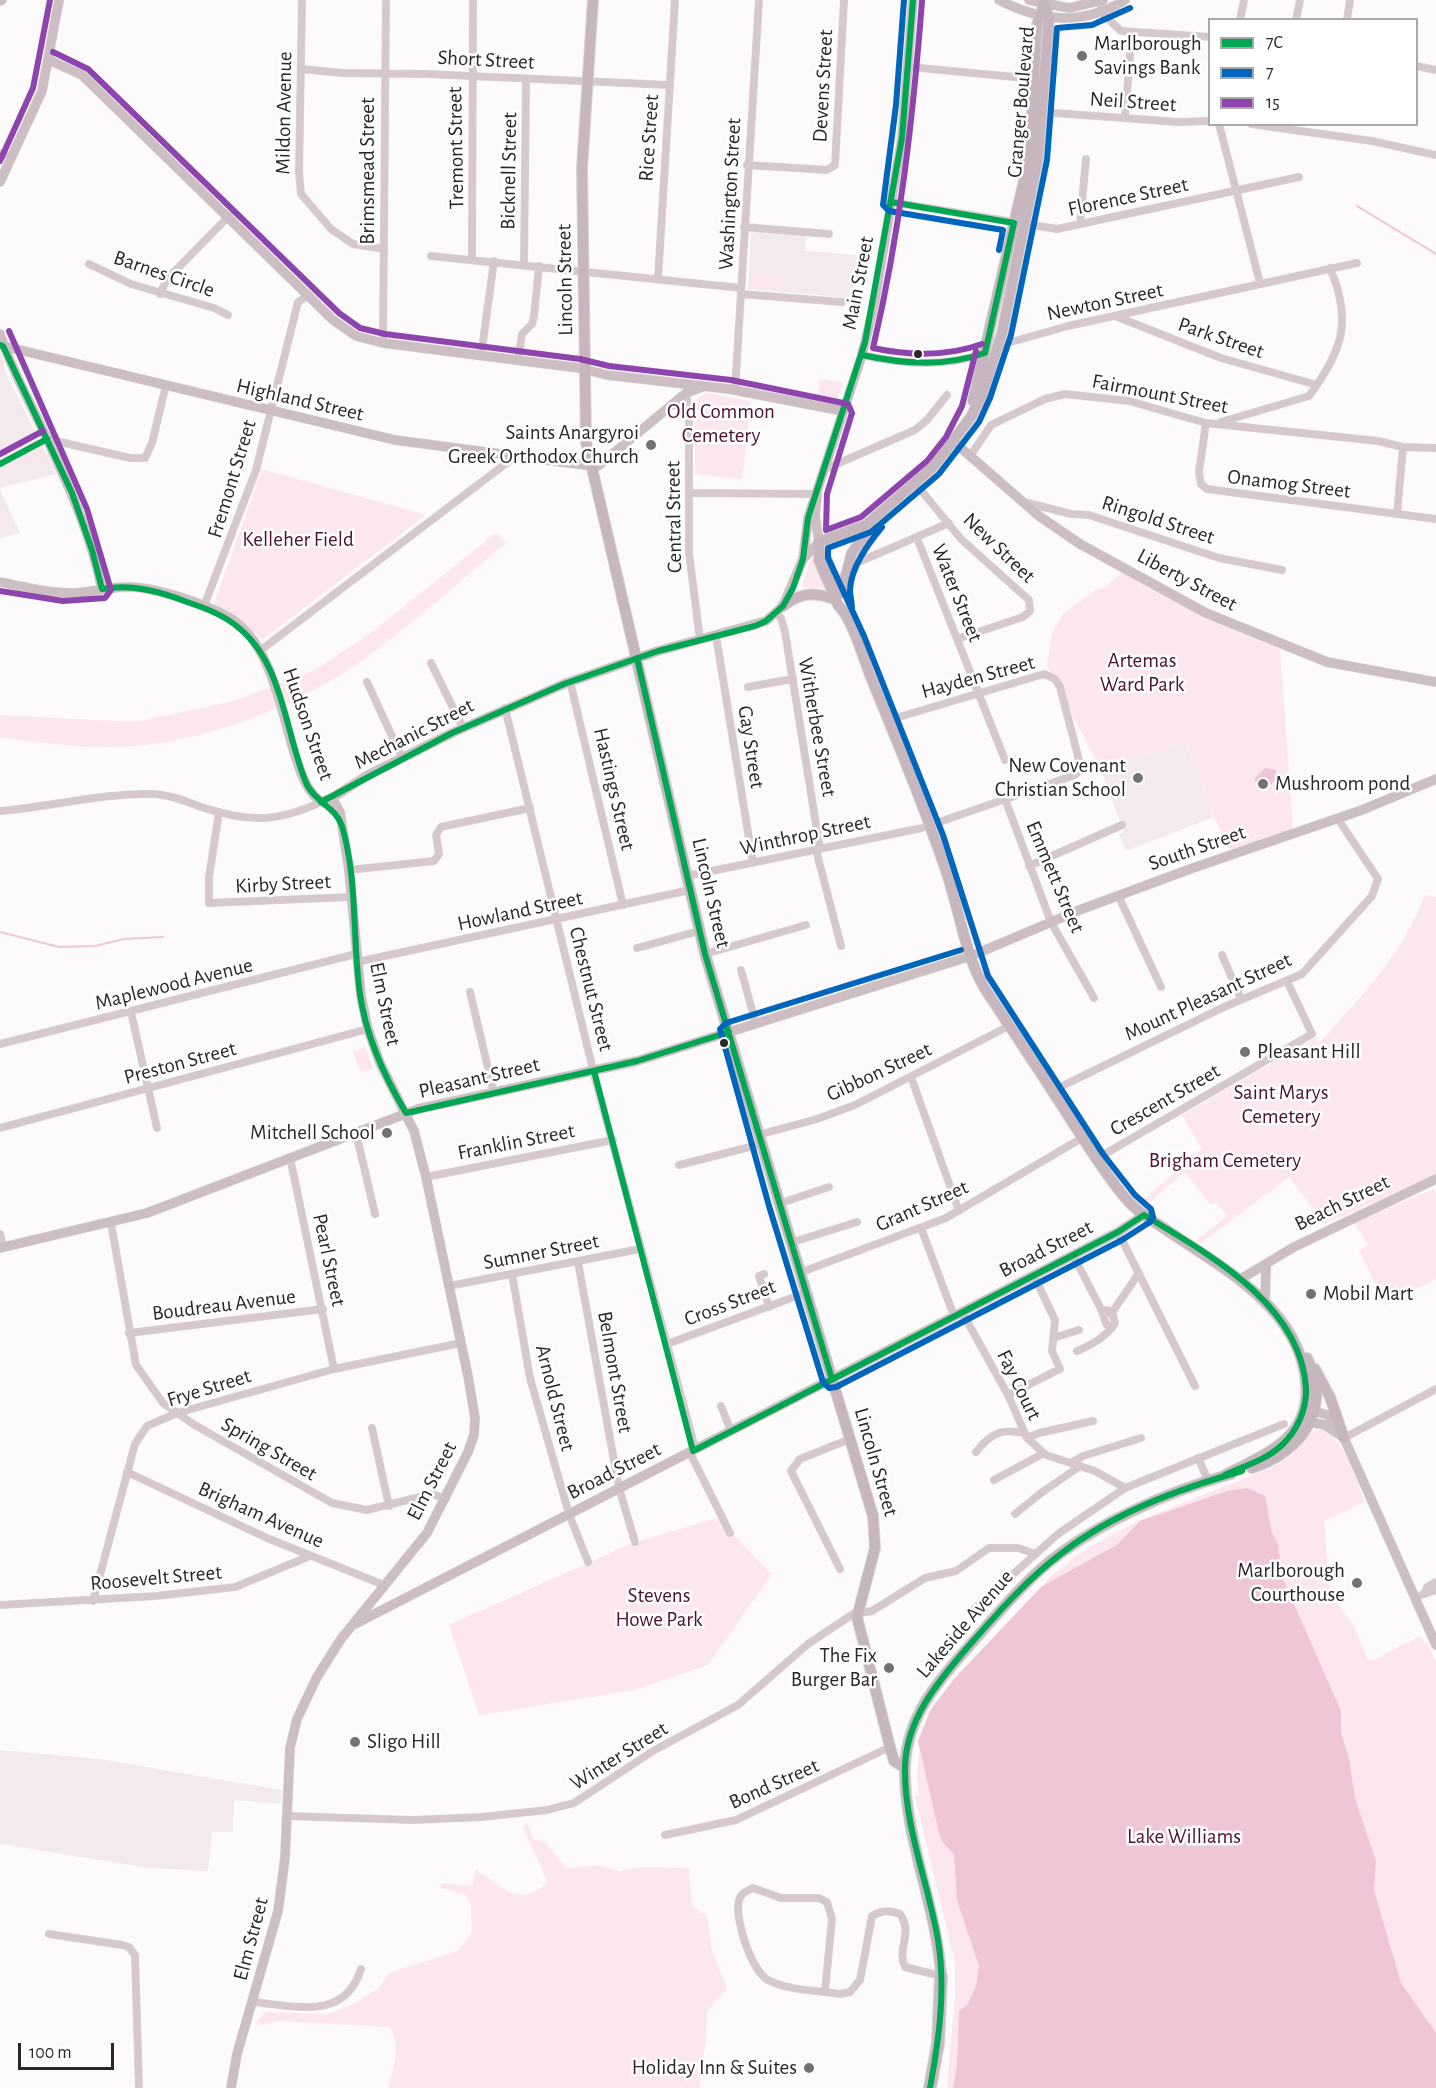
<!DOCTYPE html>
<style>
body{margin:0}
#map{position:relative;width:1436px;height:2088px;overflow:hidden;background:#fdfafb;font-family:"Alegreya Sans",sans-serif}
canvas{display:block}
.legend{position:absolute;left:1208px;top:18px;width:210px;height:108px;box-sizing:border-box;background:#fff;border:2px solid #aaa9a9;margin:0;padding:8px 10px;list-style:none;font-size:18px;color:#2b2728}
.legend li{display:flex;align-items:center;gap:12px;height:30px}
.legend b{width:30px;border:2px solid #aaa9a9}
.scale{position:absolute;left:18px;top:2043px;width:96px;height:27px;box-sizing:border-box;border:3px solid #2b2728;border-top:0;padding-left:8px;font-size:18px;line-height:21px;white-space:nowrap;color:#2b2728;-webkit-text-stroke:4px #fff;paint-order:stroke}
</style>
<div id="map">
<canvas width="1436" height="2088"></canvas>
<ul class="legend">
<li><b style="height:8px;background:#00a651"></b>7C</li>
<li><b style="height:8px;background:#0065bd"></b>7</li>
<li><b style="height:8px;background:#8e44ad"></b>15</li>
</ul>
<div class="scale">100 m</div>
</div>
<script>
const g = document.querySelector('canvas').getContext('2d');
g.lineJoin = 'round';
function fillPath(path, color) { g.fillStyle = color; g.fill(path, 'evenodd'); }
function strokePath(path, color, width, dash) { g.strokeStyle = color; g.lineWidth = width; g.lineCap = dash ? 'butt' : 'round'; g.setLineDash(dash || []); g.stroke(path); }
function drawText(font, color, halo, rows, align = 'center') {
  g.font = font + ' "Alegreya Sans",sans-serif'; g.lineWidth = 5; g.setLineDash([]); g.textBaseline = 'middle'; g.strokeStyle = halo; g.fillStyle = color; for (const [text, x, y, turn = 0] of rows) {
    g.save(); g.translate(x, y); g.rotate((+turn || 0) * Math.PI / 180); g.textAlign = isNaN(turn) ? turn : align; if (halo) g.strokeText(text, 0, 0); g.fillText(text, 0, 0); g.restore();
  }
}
const built = new Path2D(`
 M 751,231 L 806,235 L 805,251 L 857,255 L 852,298 L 748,289 Z
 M 0,350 L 8,378 L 57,474 L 0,488 Z
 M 0,489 L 20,533 L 0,538 Z
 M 1186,742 L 1214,817 L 1126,851 L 1119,834 L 1124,832 L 1101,770 Z
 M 0,1750 L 99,1759 L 282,1790 L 281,1804 L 234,1800 L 233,1832 L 212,1832 L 208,1871 L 149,1868 L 0,1844 Z`);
const green = new Path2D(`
 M 752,273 L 781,275 L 780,289 L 751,287 Z
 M 820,379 L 843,383 L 837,399 L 818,398 Z
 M 707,393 L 751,401 L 742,479 L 695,474 L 695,402 L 699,396 Z
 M 262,469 L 426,515 L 262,640 L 240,619 L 214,604 Z
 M 496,533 L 506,543 C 460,581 416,621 368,656 C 308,701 212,740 136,746 C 90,749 45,744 0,737 L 0,715 L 135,722 L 234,701 L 315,670 L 371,633 Z
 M 810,560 L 814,560 L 824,588 L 802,587 Z
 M 1124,571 L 1201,615 L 1280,649 L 1293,829 L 1231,850 L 1214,817 L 1186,742 L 1101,770 L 1047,666 L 1052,633 L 1063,614 L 1094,591 L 1104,588 Z
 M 1425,895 L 1436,897 L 1436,1175 L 1325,1224 L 1289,1177 L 1200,1244 L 1196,1241 L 1227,1216 L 1216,1202 L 1211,1205 L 1185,1172 L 1145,1206 L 1141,1202 L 1202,1149 L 1182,1115 L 1315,1038 L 1319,1044 C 1363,993 1400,959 1425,895 Z
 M 365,1047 L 373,1069 L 361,1072 L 353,1052 Z
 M 1433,1189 L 1436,1191 L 1436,1279 L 1385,1305 L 1359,1250 L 1369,1245 L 1354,1223 Z
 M 1321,1430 C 1344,1436 1356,1481 1365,1502 L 1324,1521 L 1330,1594 L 1354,1626 L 1368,1660 L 1372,1661 L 1420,1636 L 1424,1643 L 1427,1642 L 1436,1663 L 1436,2088 L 947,2088 L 955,1996 L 955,1963 L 915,1796 L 919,1795 L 917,1775 L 920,1745 L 939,1699 L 1052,1575 L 1087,1548 L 1138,1521 L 1278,1465 L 1291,1456 L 1311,1432 Z
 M 717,1518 L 772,1574 L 708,1665 L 635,1690 L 479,1715 L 449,1625 L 635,1542 Z
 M 528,1824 L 533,1839 L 545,1842 L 567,1869 L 597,1865 L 620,1871 L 643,1867 L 689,1868 L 692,1906 L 707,1916 L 712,1950 L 727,1989 L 707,2011 L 706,2040 L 699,2088 L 388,2088 C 394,2067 401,2047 390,2027 L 279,2021 L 259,2025 L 256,2022 L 266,2012 L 328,2014 L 350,2006 L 379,1988 L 389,1973 L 458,1951 L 472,1932 L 471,1904 L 465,1894 L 441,1888 L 441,1883 L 472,1886 L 476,1870 C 503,1886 517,1909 547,1883 C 541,1863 530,1846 523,1827 Z`);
const water = new Path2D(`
 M 1265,768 L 1276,770 L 1276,779 L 1265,790 L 1260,791 L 1254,779 Z
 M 1247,1488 L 1265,1496 L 1272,1533 L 1278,1544 L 1282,1577 L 1341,1711 L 1341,1732 L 1349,1759 L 1355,1798 L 1376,1861 L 1374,1890 L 1401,1983 L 1436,2033 L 1436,2088 L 953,2088 L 957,2065 L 959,2011 L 967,2005 L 976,1986 L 979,1966 L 957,1900 L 954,1854 L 943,1843 L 939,1833 L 918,1741 L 931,1709 L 954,1679 L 1041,1587 L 1118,1544 L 1140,1521 L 1227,1491 Z`);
const stream = new Path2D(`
 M 1357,206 L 1436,254
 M 0,932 L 59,947 L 95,946 L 124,939 L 163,937`);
const street = new Path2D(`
 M 302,0 L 299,173 L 301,194 L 331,229 L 353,244 L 384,249
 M 1100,1 L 1102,13 L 1121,31 L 1210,37
 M 1240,20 L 1244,0
 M 1296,20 L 1300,0
 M 1347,20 L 1350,0
 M 1416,66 L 1436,70
 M 909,67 L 1036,79
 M 302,69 L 342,73 L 427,74 L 669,85
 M 1055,113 L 1178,122 L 1210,121
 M 1125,117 L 1132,32
 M 1219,124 L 1260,283
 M 1251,124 L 1372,141 L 1436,155
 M 0,153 L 10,157
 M 747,165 L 827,170 L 835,165 L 844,0
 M 891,202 L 1057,229 L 1299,177
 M 1080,224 L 1086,159
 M 744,227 L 829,234
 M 431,256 L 741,288
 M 472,259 L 473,0
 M 89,264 L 131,284 L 214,308 L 228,315
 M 524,265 L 526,79
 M 658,279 L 675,0
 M 160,294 L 167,279 L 229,216
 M 741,294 L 842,302
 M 1115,316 L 1221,358 L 1317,385
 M 383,343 L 386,0
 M 997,346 L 1068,326 L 1357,263
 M 862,355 C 902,364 945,368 985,353
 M 481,356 L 494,261
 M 518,361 L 522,334 L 532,324 L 534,316 L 539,266
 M 735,390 L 759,0
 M 686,393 L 689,411 L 689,553 L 700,640
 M 1221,422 L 1309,396 C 1342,352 1353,321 1330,268
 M 1206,423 L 1199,472 L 1201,484 L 1207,489 L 1436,519
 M 47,439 L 130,458 L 145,458 L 152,443 L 166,385
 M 971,455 L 991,425 L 1045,399 L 1065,394 L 1129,401 L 1206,423 L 1378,441 L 1403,447 L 1436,448
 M 825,469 L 915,430 L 927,420 L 947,395
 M 915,483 L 961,539 L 1029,600 L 1030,611 L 1023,617 L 957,639
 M 690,493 L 817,494
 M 1024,502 L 1071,514 L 1089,515 L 1219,558 L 1282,570
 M 1397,514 L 1403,447
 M 917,538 L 1005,760
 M 861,561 L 949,523
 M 204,606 L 256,470 L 298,302 L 309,295
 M 776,613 L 781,618 L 785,632 L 820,849
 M 716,636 L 753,863
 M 261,650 L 517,455
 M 431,663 L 463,728
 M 570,681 L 623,905
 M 367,682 L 402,758
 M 748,687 L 793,679
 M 505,708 L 595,1078 L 694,1444 L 691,1455 L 730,1533
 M 1005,799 L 1051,922 L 1094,998
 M 0,811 C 50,807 102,793 151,794 C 168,794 185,801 201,807 C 248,822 276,823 321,802
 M 219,812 L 209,877 L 209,903 L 351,897
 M 816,850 L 841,946
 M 1029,866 L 1122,825
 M 349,870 L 434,861 L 439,854 L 436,835 L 441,827 L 530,808
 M 687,876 L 922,828 L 1075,775 L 1081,768 L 1060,687 L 1055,679 L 1044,674 L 889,720
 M 1118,895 L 1161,987
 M 637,948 L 699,931
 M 705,954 L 806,925
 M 1222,955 L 1241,999
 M 357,962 L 690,890
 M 741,970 L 756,1024
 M 470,992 L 494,1093
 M 131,1012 L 157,1128
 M 0,1044 L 356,954
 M 911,1077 L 959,1211
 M 1052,1091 L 1224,1007 L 1302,974 L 1372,896 L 1378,879 L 1338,819
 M 0,1128 L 368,1029
 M 356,1133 L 375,1214
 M 758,1135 L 817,1119 L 855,1105 L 1009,1026
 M 290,1157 L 334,1369
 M 1096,1159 L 1312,1034 L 1287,981
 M 679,1165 L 761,1144
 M 426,1177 L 613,1140
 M 778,1204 L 829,1187
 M 111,1223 L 136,1365 L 163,1403 L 193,1424 L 332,1503 L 367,1510 L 432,1494 L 446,1499
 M 921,1228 L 954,1316
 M 1118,1232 L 1195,1386
 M 0,1234 L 3,1247
 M 790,1243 L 857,1222
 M 1073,1255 L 1102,1311 L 1106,1324 L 1112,1328
 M 578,1262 L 619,1488 L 635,1542
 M 799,1273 L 946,1218 L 1082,1138
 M 512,1274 L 530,1378 L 569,1514 L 588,1562
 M 764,1274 L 759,1276 L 769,1307
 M 449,1286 L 640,1249
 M 962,1312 L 1008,1395 L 1027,1438 L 1046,1455 L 1095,1471 L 1125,1488
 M 1111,1314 L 1139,1273
 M 129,1333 L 323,1309
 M 1053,1338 L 1079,1330
 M 667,1344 L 805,1293
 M 1077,1351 C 1093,1344 1105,1338 1115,1323 L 1113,1315 L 1107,1310 L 1102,1311
 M 1008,1395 L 1060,1369 L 1052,1351 L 1055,1320 L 1034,1276
 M 721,1406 L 731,1431
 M 372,1428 L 389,1506
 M 1027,1438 L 1039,1433 L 1093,1421
 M 1344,1438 L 1436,1389
 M 976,1452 C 990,1434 1001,1428 1023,1433
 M 1198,1458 L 1209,1482
 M 1071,1463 L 1083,1456 L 1141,1438
 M 127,1472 L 267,1538 L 384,1585
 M 994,1480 L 1044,1453
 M 1015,1514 L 1041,1493 L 1080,1466
 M 840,1569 L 791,1471 L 800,1459 L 850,1439
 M 1425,1592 L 1427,1587 L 1436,1582
 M 1415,1597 L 1436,1590
 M 93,1601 L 135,1444 L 147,1426 L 177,1413 L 334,1369 L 461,1343
 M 0,1605 L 156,1596 L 235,1587 L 310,1556
 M 972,1611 L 1058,1534 L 1125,1488 L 1284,1424
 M 287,1816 L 413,1820 L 482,1817 L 547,1810 L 574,1803 L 653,1751 L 738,1705 L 808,1644 L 853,1614 L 872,1611 L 925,1578 L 956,1571 L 989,1548 L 1018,1548 L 1036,1554
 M 665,1835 L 736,1820 L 890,1747
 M 49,1934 L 122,1945 L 129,1947 L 135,1955 L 139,2088
 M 825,1991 L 832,1919 L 827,1902 L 819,1898 L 781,1898 L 753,1888 C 747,1891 741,1893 739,1900 C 734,1918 751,1970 768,1980 C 789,1991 817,1990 840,1994 L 850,1992 L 860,1980 L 872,1916 C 883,1910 889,1910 900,1914 C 914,1934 896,1949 905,1967 L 941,1976
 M 253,2002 C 296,2006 345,2021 361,1969`);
const secondary = new Path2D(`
 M 999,0 C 1042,22 1083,26 1125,0
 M 1029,0 L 1069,8 L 1103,0
 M 0,1 L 2,0
 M 49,60 L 82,75 L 333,320 L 356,336 L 383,343 L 579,368 L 607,375 L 729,389 L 843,411
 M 0,182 L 42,91 L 59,0
 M 0,334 C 12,372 31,403 47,439 C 70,489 91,535 102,589
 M 3,346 L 395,440 L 592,466 L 598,466 L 686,393 L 702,387
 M 954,442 L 1039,516 L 1080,544 L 1206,613 L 1327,662 L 1436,682
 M 803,559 L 808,518 L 862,355 L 874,305 L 902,138 L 913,0
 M 0,582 C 24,587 48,593 72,593 C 90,593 108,587 126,587 C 154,586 205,604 230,618 C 291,655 283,785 324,803
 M 321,802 L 332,798 L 368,775 L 452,733 L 564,684 L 658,651 L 766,621 L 783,606 L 803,559 L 819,542 L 815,516 L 817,494
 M 0,1248 L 147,1213 L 418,1109 L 637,1061 L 971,956 L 1082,909 L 1193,868 L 1362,810 L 1436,779
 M 1239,1280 L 1294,1247 L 1436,1179
 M 1265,1303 L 1266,1265
 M 1307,1409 L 1328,1415 L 1344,1438 L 1436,1645
 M 1303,1421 L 1325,1425 L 1340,1435
 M 353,1625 L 1118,1232 L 1144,1215
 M 231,2088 L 237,2054 L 278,1911 L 285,1858 L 290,1748 L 297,1719 L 317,1677 L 341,1639 L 427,1533 L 468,1452 L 474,1435 L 475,1418 L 468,1376 L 426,1177 L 414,1131 L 380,1063 L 368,1029 L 361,996 L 349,870 L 340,812 L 332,798`);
const primary = new Path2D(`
 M 593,0 L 582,168 L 586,442 L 705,954 L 873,1516 L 875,1548 L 857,1617 L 890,1747 L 894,1761 L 905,1768
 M 1043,0 L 1049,18 L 1038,158 L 1002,333 L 982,395 L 971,417 L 933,467 L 866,525 L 819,542 L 819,560 L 838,605 C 852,618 863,657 870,675 C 896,739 923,802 945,868 C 959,907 964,953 985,989 C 1015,1034 1044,1078 1073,1123 C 1090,1149 1107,1177 1128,1201 C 1139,1214 1154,1221 1168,1231 C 1221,1267 1294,1305 1305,1375 C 1315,1436 1270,1452 1225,1475
 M 973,401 L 1025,176 L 1030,147 L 1037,25 L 1044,4
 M 821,554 L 826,558 L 841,593
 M 841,593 L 852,553 L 872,525
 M 783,606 C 802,592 813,592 835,599
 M 1315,1369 L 1330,1397 L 1344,1438
 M 1252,1468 C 1301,1453 1333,1408 1307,1358
 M 941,1976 C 937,1906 903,1835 905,1766 C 907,1716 938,1681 970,1645 C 993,1619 1015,1592 1041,1569 C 1090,1526 1168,1491 1231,1474`);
const highway = new Path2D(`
 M 930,2088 L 938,2043 L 941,1976`);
const bus1 = new Path2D(`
 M 0,345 L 3,346 L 72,493 L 92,550 L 102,589 C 132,584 159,591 187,602 C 205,608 224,615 239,628 C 284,665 285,734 307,785 C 316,802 336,808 342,826 C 358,880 352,939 360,994 C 366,1037 384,1076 406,1113 L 637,1061 L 729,1032
 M 862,355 C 904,364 944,367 985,353 L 1014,223 L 891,202
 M 0,464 L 47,439
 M 637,658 L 705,954 L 832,1379
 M 321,802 L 452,733 L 564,684 L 658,651 L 755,626 L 766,621 L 783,606 L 793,588 L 803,559 L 808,518 L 865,342 L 902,138 L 913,0
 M 594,1071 L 693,1451 L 1118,1232 L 1144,1215 C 1208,1254 1301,1304 1306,1388 C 1307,1409 1297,1431 1282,1445 C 1266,1460 1244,1466 1225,1475
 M 930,2088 C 939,2039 946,1989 938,1940 C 928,1882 904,1826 905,1767 C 906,1720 937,1683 966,1649 C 996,1615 1026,1580 1062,1553 C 1115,1512 1179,1489 1242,1471`);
const bus2 = new Path2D(`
 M 904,0 L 896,105 L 883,205 L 889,211 L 1003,230 L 999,250
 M 852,609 C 852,602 850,596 850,590 C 851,567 868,544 882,527
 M 961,950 L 726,1023 L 720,1029 L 769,1206 L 823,1382 L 829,1388 L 836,1387 L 1122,1240 L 1150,1222 L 1153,1217 L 1151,1209 L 1135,1195 L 1103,1154 L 988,976 L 943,835 L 864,636 L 828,558 L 828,548 L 871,532 L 939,474 L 979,422 L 990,398 L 1011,335 L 1047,160 L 1057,28 L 1092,25 L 1130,8`);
const bus3 = new Path2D(`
 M 922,1 C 913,118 900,233 873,348 C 910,356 946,357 982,344
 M 53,52 L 88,69 L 339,313 L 360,328 L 385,334 L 580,359 L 609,366 L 731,380 L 848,404 L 852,413 L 827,494 L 826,530 L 861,517 L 927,461 L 946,437 L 962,406 L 976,351
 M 0,161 L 33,88 L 50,0
 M 0,454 L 43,431
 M 0,591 L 63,601 L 105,598 L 111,590 L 87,509 L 9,331`);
const markers = [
 [1082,56,6,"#747172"],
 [918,354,5,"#2b2728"],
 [651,445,6,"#747172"],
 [1138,778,6,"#747172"],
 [1263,784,6,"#747172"],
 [724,1043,5,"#2b2728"],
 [1245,1052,6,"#747172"],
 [387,1133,6,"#747172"],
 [1311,1294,6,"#747172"],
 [1357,1583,6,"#747172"],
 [889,1668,6,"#747172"],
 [355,1742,6,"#747172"],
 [809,2068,6,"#747172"]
];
const poiNames = [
 ["Marlborough",1094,44,"left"],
 ["Savings Bank",1094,68,"left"],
 ["Saints Anargyroi",639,433],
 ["Greek Orthodox Church",639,457],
 ["New Covenant",1126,766],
 ["Christian School",1126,790],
 ["Mushroom pond",1275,784,"left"],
 ["Pleasant Hill",1257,1052,"left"],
 ["Mitchell School",375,1133],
 ["Mobil Mart",1323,1294,"left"],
 ["Marlborough",1345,1571],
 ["Courthouse",1345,1595],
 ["The Fix",877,1656],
 ["Burger Bar",877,1680],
 ["Sligo Hill",367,1742,"left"],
 ["Holiday Inn & Suites",797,2068]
];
const streetNames = [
 ["Short Street",486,60,3],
 ["Devens Street",823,86,-87],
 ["Granger Boulevard",1021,102,-85],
 ["Neil Street",1133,102,4],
 ["Mildon Avenue",284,113,-89],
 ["Rice Street",649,138,-86],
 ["Tremont Street",456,148,-91],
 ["Brimsmead Street",368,171,-90],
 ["Bicknell Street",509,171,-89],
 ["Washington Street",730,194,-87],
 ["Florence Street",1128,197,-12],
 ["Barnes Circle",164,274,19],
 ["Lincoln Street",565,280,-91],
 ["Main Street",858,283,-79],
 ["Newton Street",1105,302,-12],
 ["Park Street",1221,338,19],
 ["Fairmount Street",1160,394,11],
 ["Highland Street",300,400,13],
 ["Fremont Street",232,479,-73],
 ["Onamog Street",1289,484,7],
 ["Central Street",674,517,-91],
 ["Ringold Street",1158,520,18],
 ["New Street",999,548,44],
 ["Liberty Street",1187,580,28],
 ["Water Street",957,593,68],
 ["Hayden Street",978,677,-15],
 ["Hudson Street",308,724,71],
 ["Witherbee Street",817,727,80],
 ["Mechanic Street",414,734,-27],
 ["Gay Street",751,747,81],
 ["Hastings Street",614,789,77],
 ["Winthrop Street",805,835,-12],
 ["South Street",1197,848,-19],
 ["Emmett Street",1055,877,67],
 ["Kirby Street",283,884,-3],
 ["Lincoln Street",711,893,77],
 ["Howland Street",520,911,-12],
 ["Maplewood Avenue",174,984,-14],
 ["Chestnut Street",591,989,76],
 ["Mount Pleasant Street",1208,997,-25],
 ["Elm Street",385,1004,78],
 ["Preston Street",180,1063,-15],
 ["Gibbon Street",879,1072,-25],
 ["Pleasant Street",479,1078,-13],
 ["Crescent Street",1165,1100,-30],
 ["Franklin Street",516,1142,-11],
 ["Beach Street",1342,1203,-26],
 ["Grant Street",922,1206,-24],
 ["Broad Street",1046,1249,-27],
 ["Sumner Street",541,1252,-11],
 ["Pearl Street",329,1260,78],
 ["Cross Street",730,1303,-21],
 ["Boudreau Avenue",224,1305,-7],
 ["Belmont Street",615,1372,80],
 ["Fay Court",1019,1385,64],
 ["Frye Street",209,1388,-17],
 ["Arnold Street",555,1398,76],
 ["Spring Street",269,1449,30],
 ["Lincoln Street",876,1462,74],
 ["Broad Street",614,1471,-27],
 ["Elm Street",432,1481,-63],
 ["Brigham Avenue",261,1515,24],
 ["Roosevelt Street",156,1578,-5],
 ["Lakeside Avenue",965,1624,-49],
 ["Winter Street",619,1756,-32],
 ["Bond Street",774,1784,-24],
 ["Elm Street",251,1939,-75]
];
const parkNames = [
 ["Old Common",721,412],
 ["Cemetery",721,436],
 ["Kelleher Field",298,540],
 ["Artemas",1142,661],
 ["Ward Park",1142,685],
 ["Saint Marys",1281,1093],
 ["Cemetery",1281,1117],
 ["Brigham Cemetery",1225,1161],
 ["Stevens",659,1596],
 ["Howe Park",659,1620],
 ["Lake Williams",1184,1837]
];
fillPath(built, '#f4eaee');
fillPath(green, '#fde7ef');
fillPath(water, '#eec6d6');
strokePath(stream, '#eec6d6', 2);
strokePath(street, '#d6d5d5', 8);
strokePath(secondary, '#d6d5d5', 10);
strokePath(primary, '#d6d5d5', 12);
strokePath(highway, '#d6d5d5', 14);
strokePath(street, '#d6c8cd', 7);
strokePath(secondary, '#cdbec4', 9);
strokePath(primary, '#c7b6bd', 10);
strokePath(highway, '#cbb9c1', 12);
strokePath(bus1, '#00a651', 6);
strokePath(bus2, '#0065bd', 6);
strokePath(bus3, '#8e44ad', 6);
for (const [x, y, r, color] of markers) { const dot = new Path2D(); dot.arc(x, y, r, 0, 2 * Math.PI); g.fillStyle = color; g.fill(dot); strokePath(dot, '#fff', 2); }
drawText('21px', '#2b2728', '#fff', poiNames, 'right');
drawText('21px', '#2b2728', '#fff', streetNames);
drawText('21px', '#4f1031', '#fff', parkNames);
</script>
